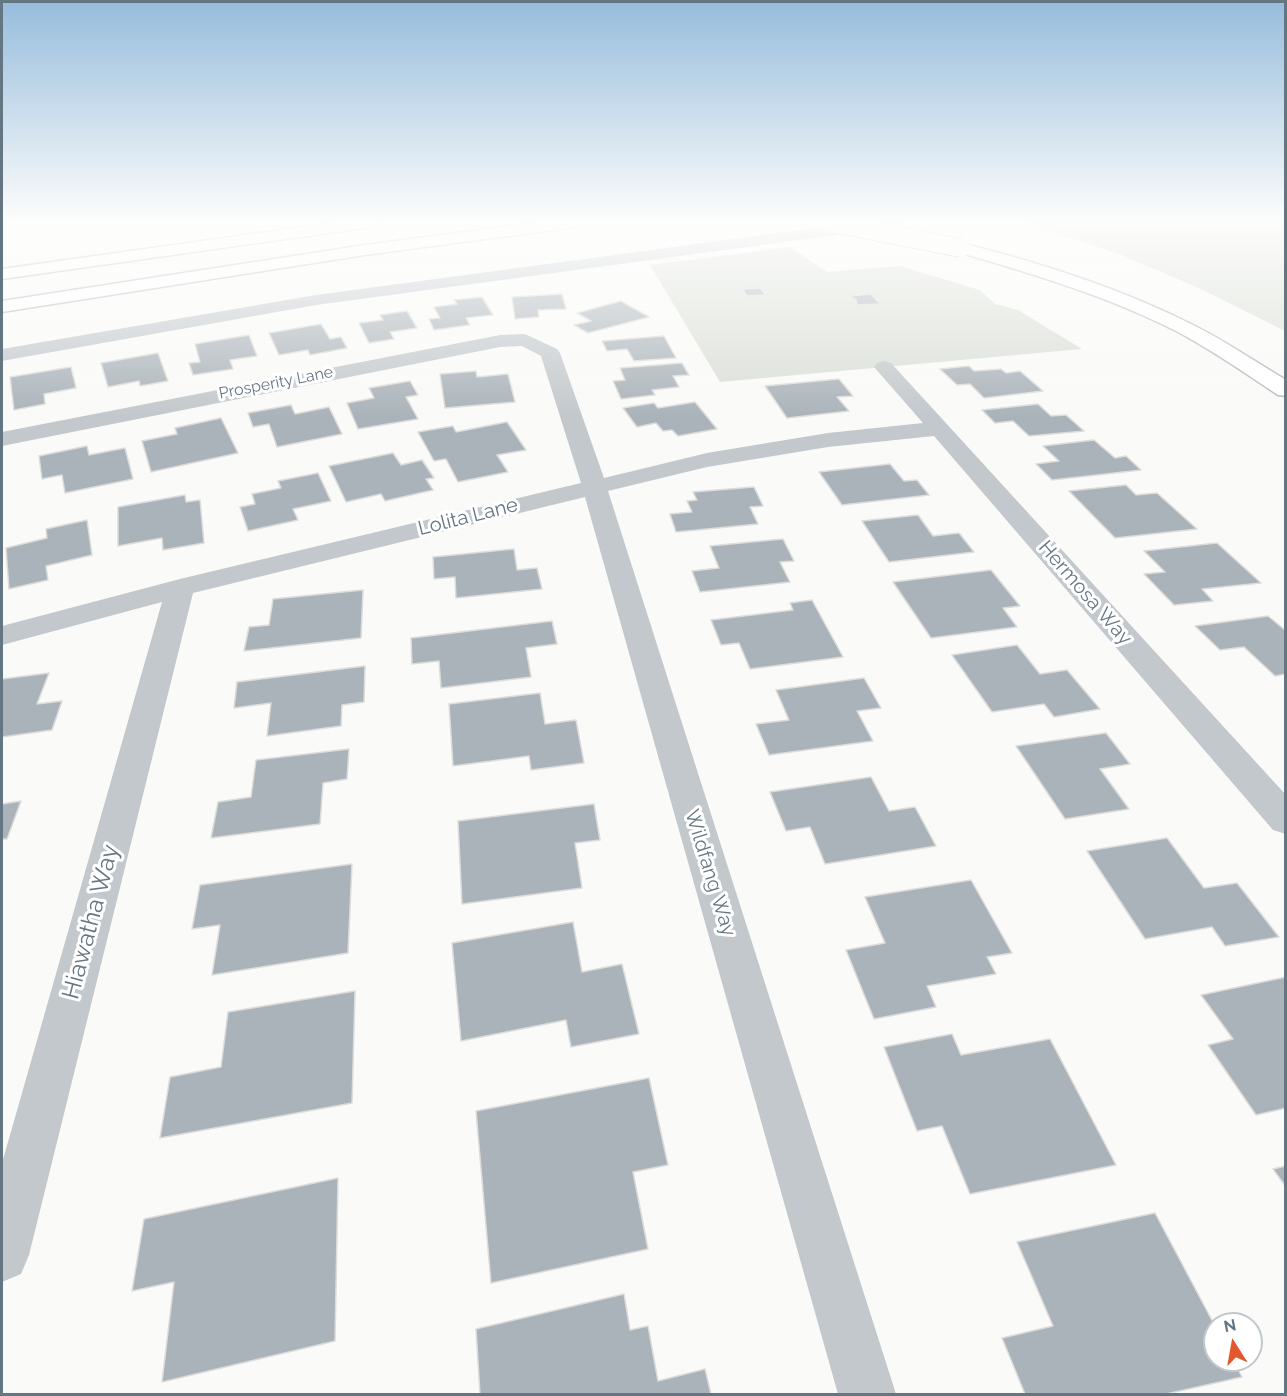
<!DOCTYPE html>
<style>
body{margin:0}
#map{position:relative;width:1287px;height:1396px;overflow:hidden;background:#fafaf8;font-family:Raleway,sans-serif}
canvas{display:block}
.frame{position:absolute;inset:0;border:3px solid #657683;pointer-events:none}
.north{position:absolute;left:1203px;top:1312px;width:60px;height:60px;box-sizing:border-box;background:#fff;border:2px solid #c1c8cd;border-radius:50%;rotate:349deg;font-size:16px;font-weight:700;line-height:24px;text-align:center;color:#657683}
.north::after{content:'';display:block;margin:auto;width:21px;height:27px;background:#e4572e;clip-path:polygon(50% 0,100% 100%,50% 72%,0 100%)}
</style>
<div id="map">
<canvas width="1287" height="1396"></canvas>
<div class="frame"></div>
<div class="north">N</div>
</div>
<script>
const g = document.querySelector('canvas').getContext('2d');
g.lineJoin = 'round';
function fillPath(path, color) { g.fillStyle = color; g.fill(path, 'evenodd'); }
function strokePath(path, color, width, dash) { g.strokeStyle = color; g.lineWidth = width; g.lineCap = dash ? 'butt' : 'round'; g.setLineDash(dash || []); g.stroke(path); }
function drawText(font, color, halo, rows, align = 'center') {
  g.font = font + ' Raleway,sans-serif'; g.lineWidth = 6; g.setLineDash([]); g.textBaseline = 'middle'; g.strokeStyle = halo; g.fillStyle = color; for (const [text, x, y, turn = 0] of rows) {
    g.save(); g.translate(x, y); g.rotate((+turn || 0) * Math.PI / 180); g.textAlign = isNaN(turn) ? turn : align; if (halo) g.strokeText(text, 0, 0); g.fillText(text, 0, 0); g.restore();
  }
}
const green = new Path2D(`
 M 1022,222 L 1285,222 L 1285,331 L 1201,289 L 1119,254 Z
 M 790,247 L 827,272 L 900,266 L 980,290 L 995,304 L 1018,310 L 1082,349 L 720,382 L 650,265 Z`);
const building = new Path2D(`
 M 760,288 L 766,295 L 747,296 L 742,289 Z
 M 562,294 L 566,309 L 538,310 L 539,317 L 515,319 L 512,297 Z
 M 871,294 L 880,304 L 857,305 L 856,300 L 849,296 Z
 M 482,297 L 493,315 L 466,318 L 470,325 L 434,330 L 429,319 L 440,318 L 434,307 L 457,304 L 454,300 Z
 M 621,301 L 649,317 L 588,333 L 574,325 L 591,321 L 577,313 Z
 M 407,311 L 417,328 L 390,332 L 394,339 L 369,343 L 359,323 L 383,320 L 380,315 Z
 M 321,324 L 330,339 L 341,337 L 347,348 L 310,355 L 308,350 L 279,355 L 269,333 Z
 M 249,335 L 257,356 L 230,360 L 233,369 L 193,375 L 189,363 L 200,362 L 195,344 Z
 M 664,336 L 676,358 L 634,361 L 627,349 L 607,351 L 602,341 Z
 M 158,353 L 168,381 L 140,386 L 139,381 L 108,387 L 101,363 Z
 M 682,363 L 689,375 L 673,376 L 679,387 L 652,390 L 655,395 L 621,399 L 613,381 L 625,380 L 620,368 Z
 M 969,366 L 974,371 L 1001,369 L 1006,373 L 1020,371 L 1043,391 L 984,398 L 970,384 L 957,385 L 940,369 Z
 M 71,367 L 76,388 L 44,394 L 45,404 L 14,410 L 10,377 Z
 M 476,371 L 477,377 L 508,374 L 515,402 L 445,408 L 440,374 Z
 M 839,379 L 853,396 L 837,397 L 849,411 L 787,418 L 765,386 Z
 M 410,381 L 418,395 L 406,397 L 418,419 L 358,429 L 347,403 L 374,398 L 369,388 Z
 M 695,402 L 717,429 L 678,436 L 672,430 L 663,431 L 656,423 L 637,427 L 623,408 L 654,403 L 658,408 Z
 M 1038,404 L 1051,416 L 1066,415 L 1084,431 L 1029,436 L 1013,421 L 995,423 L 982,410 Z
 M 291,405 L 295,414 L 329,407 L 342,434 L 277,447 L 269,424 L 253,427 L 248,413 Z
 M 221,418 L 238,453 L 151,472 L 142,441 L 177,434 L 175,428 Z
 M 507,422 L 526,450 L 497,455 L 508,472 L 458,482 L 446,459 L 434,461 L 418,432 L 453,426 L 456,432 Z
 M 1094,440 L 1115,458 L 1126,456 L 1141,470 L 1052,480 L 1036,464 L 1059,461 L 1043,446 Z
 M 87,446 L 89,455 L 125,448 L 133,479 L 65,493 L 62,475 L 42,479 L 39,456 Z
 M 393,453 L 401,465 L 422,460 L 434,478 L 426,479 L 433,490 L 385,501 L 381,494 L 346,502 L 329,466 Z
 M 890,464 L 904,481 L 917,480 L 929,495 L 842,505 L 819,472 Z
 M 318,473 L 331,501 L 293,509 L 298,520 L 248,531 L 240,507 L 255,504 L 252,494 L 281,488 L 278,481 Z
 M 1126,485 L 1136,495 L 1157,493 L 1197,529 L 1115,538 L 1069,491 Z
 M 754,487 L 763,506 L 750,507 L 758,524 L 676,532 L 670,514 L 692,512 L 687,501 L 697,500 L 693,492 Z
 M 185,495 L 186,502 L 200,500 L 204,543 L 163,550 L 162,538 L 118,546 L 118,507 Z
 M 918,515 L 933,536 L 959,533 L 974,552 L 889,562 L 862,521 Z
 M 87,520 L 92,555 L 46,566 L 48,580 L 9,589 L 6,548 L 47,538 L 46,529 Z
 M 783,539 L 794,561 L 780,562 L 790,582 L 700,592 L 692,571 L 719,568 L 710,546 Z
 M 1217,543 L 1261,583 L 1202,589 L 1213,601 L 1174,605 L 1144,574 L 1165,572 L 1144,551 Z
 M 514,549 L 517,570 L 537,568 L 542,589 L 456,598 L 455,577 L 434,579 L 433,557 Z
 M 991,570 L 1020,606 L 1003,608 L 1017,627 L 931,638 L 893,582 Z
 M 363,590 L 361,638 L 244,651 L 249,627 L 269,625 L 273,599 Z
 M 812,600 L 843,657 L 750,669 L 739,643 L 721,645 L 711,620 L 793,610 L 790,603 Z
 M 1268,616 L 1286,631 L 1286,674 L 1275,676 L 1244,647 L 1220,650 L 1195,626 Z
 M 552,621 L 557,644 L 526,648 L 531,677 L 441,688 L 439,661 L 412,664 L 411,638 Z
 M 1017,645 L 1040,674 L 1067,670 L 1100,709 L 1054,717 L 1044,704 L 992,712 L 952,655 Z
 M 365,666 L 364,702 L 342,705 L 341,726 L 267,736 L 271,703 L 234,708 L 237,682 Z
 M 49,673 L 37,704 L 62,701 L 52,730 L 2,737 L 2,679 Z
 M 864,678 L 881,708 L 857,711 L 873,741 L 769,755 L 756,724 L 789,720 L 776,690 Z
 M 540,693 L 545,724 L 576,720 L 584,763 L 531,770 L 529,756 L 453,766 L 449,704 Z
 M 1106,733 L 1130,764 L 1100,769 L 1129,809 L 1065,819 L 1016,746 Z
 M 349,749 L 347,779 L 323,783 L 320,824 L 211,838 L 218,802 L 251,797 L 256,760 Z
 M 871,777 L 889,811 L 915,807 L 936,846 L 825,864 L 810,827 L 786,831 L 770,792 Z
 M 21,801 L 7,839 L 2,839 L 2,804 Z
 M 594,804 L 600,840 L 575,843 L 582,888 L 462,904 L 458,821 Z
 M 1167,838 L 1204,888 L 1237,883 L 1279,937 L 1225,946 L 1212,927 L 1145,939 L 1087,851 Z
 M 352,864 L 348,953 L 212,975 L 220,925 L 192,929 L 200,885 Z
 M 971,880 L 1012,953 L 987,957 L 996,974 L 927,986 L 936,1007 L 874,1019 L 846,950 L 885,943 L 865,897 Z
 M 573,922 L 582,972 L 622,964 L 639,1034 L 571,1047 L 566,1020 L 461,1041 L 452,943 Z
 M 1286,977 L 1286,1108 L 1256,1115 L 1208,1045 L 1233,1039 L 1201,995 Z
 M 355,991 L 352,1103 L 160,1138 L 170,1077 L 221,1067 L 228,1012 Z
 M 952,1034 L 961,1055 L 1050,1039 L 1116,1165 L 970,1194 L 942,1126 L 917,1131 L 884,1047 Z
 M 649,1078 L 668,1165 L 633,1172 L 648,1249 L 491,1283 L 476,1111 Z
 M 1286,1166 L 1286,1187 L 1273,1169 Z
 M 338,1178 L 335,1341 L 162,1382 L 174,1282 L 132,1291 L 144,1219 Z
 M 1155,1213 L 1215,1326 L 1215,1360 L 1233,1360 L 1242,1377 L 1166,1394 L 1025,1394 L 1002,1338 L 1053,1326 L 1017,1242 Z
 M 624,1294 L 630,1330 L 648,1326 L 658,1381 L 705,1369 L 711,1394 L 480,1394 L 476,1329 Z`);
const minor = new Path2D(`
 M 525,334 L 557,349 L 560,353 L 604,478 L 707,453 L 828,433 L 923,423 L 874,367 L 877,363 L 884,361 L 891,363 L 1286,795 L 1286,834 L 1273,830 L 934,436 L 828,447 L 707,467 L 608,491 L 896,1394 L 838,1394 L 585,497 L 193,593 L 29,1255 L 21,1274 L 2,1282 L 2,1163 L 162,602 L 2,645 L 2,626 L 180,579 L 581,483 L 541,356 L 522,346 L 500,347 L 2,446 L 2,432 L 500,335 Z`);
const tertiary = new Path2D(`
 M 860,222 L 904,222 L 896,227 L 316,305 L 2,361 L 2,349 L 316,295 Z`);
const secondary = new Path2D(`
 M 961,243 C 1038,262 1119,288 1191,324 C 1224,340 1254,361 1286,380 L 1286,396 L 1278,395 C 1245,373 1212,350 1176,331 C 1107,296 1030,273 955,251 L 953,248 L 955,245 Z`);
const motorway = new Path2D(`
 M 338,222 L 379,222 L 371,227 L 2,279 L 2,269 Z
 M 541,222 L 584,222 L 576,227 L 365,255 L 2,312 L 2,301 L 365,245 Z`);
const secondaryBridge = new Path2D(`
 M 827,222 L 961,248`);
const farStreetnames = [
 ["Prosperity Lane",276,383,-11]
];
const streetNames = [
 ["Lolita Lane",468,517,-14],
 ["Hermosa Way",1085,593,49],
 ["Wildfang Way",710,873,73]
];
const nearStreetnames = [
 ["Hiawatha Way",91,922,-75]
];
fillPath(green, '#dadfd7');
fillPath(building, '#aab3b9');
strokePath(building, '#dcdcda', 1.5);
strokePath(secondary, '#b3babf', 3);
strokePath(motorway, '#b4b9bd', 3);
fillPath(minor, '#c3c8cc');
fillPath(tertiary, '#c3c8cc');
fillPath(secondary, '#fff');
fillPath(motorway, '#fff');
strokePath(secondaryBridge, '#b3babf', 20, []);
strokePath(secondaryBridge, '#fff', 18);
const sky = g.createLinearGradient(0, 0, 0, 417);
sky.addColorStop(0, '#96bcdc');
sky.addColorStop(0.53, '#fdfdfc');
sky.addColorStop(1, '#fdfdfc00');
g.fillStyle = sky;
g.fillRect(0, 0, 1287, 417);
drawText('16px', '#657683', '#fff', farStreetnames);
drawText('20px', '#657683', '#fff', streetNames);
drawText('24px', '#657683', '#fff', nearStreetnames);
</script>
